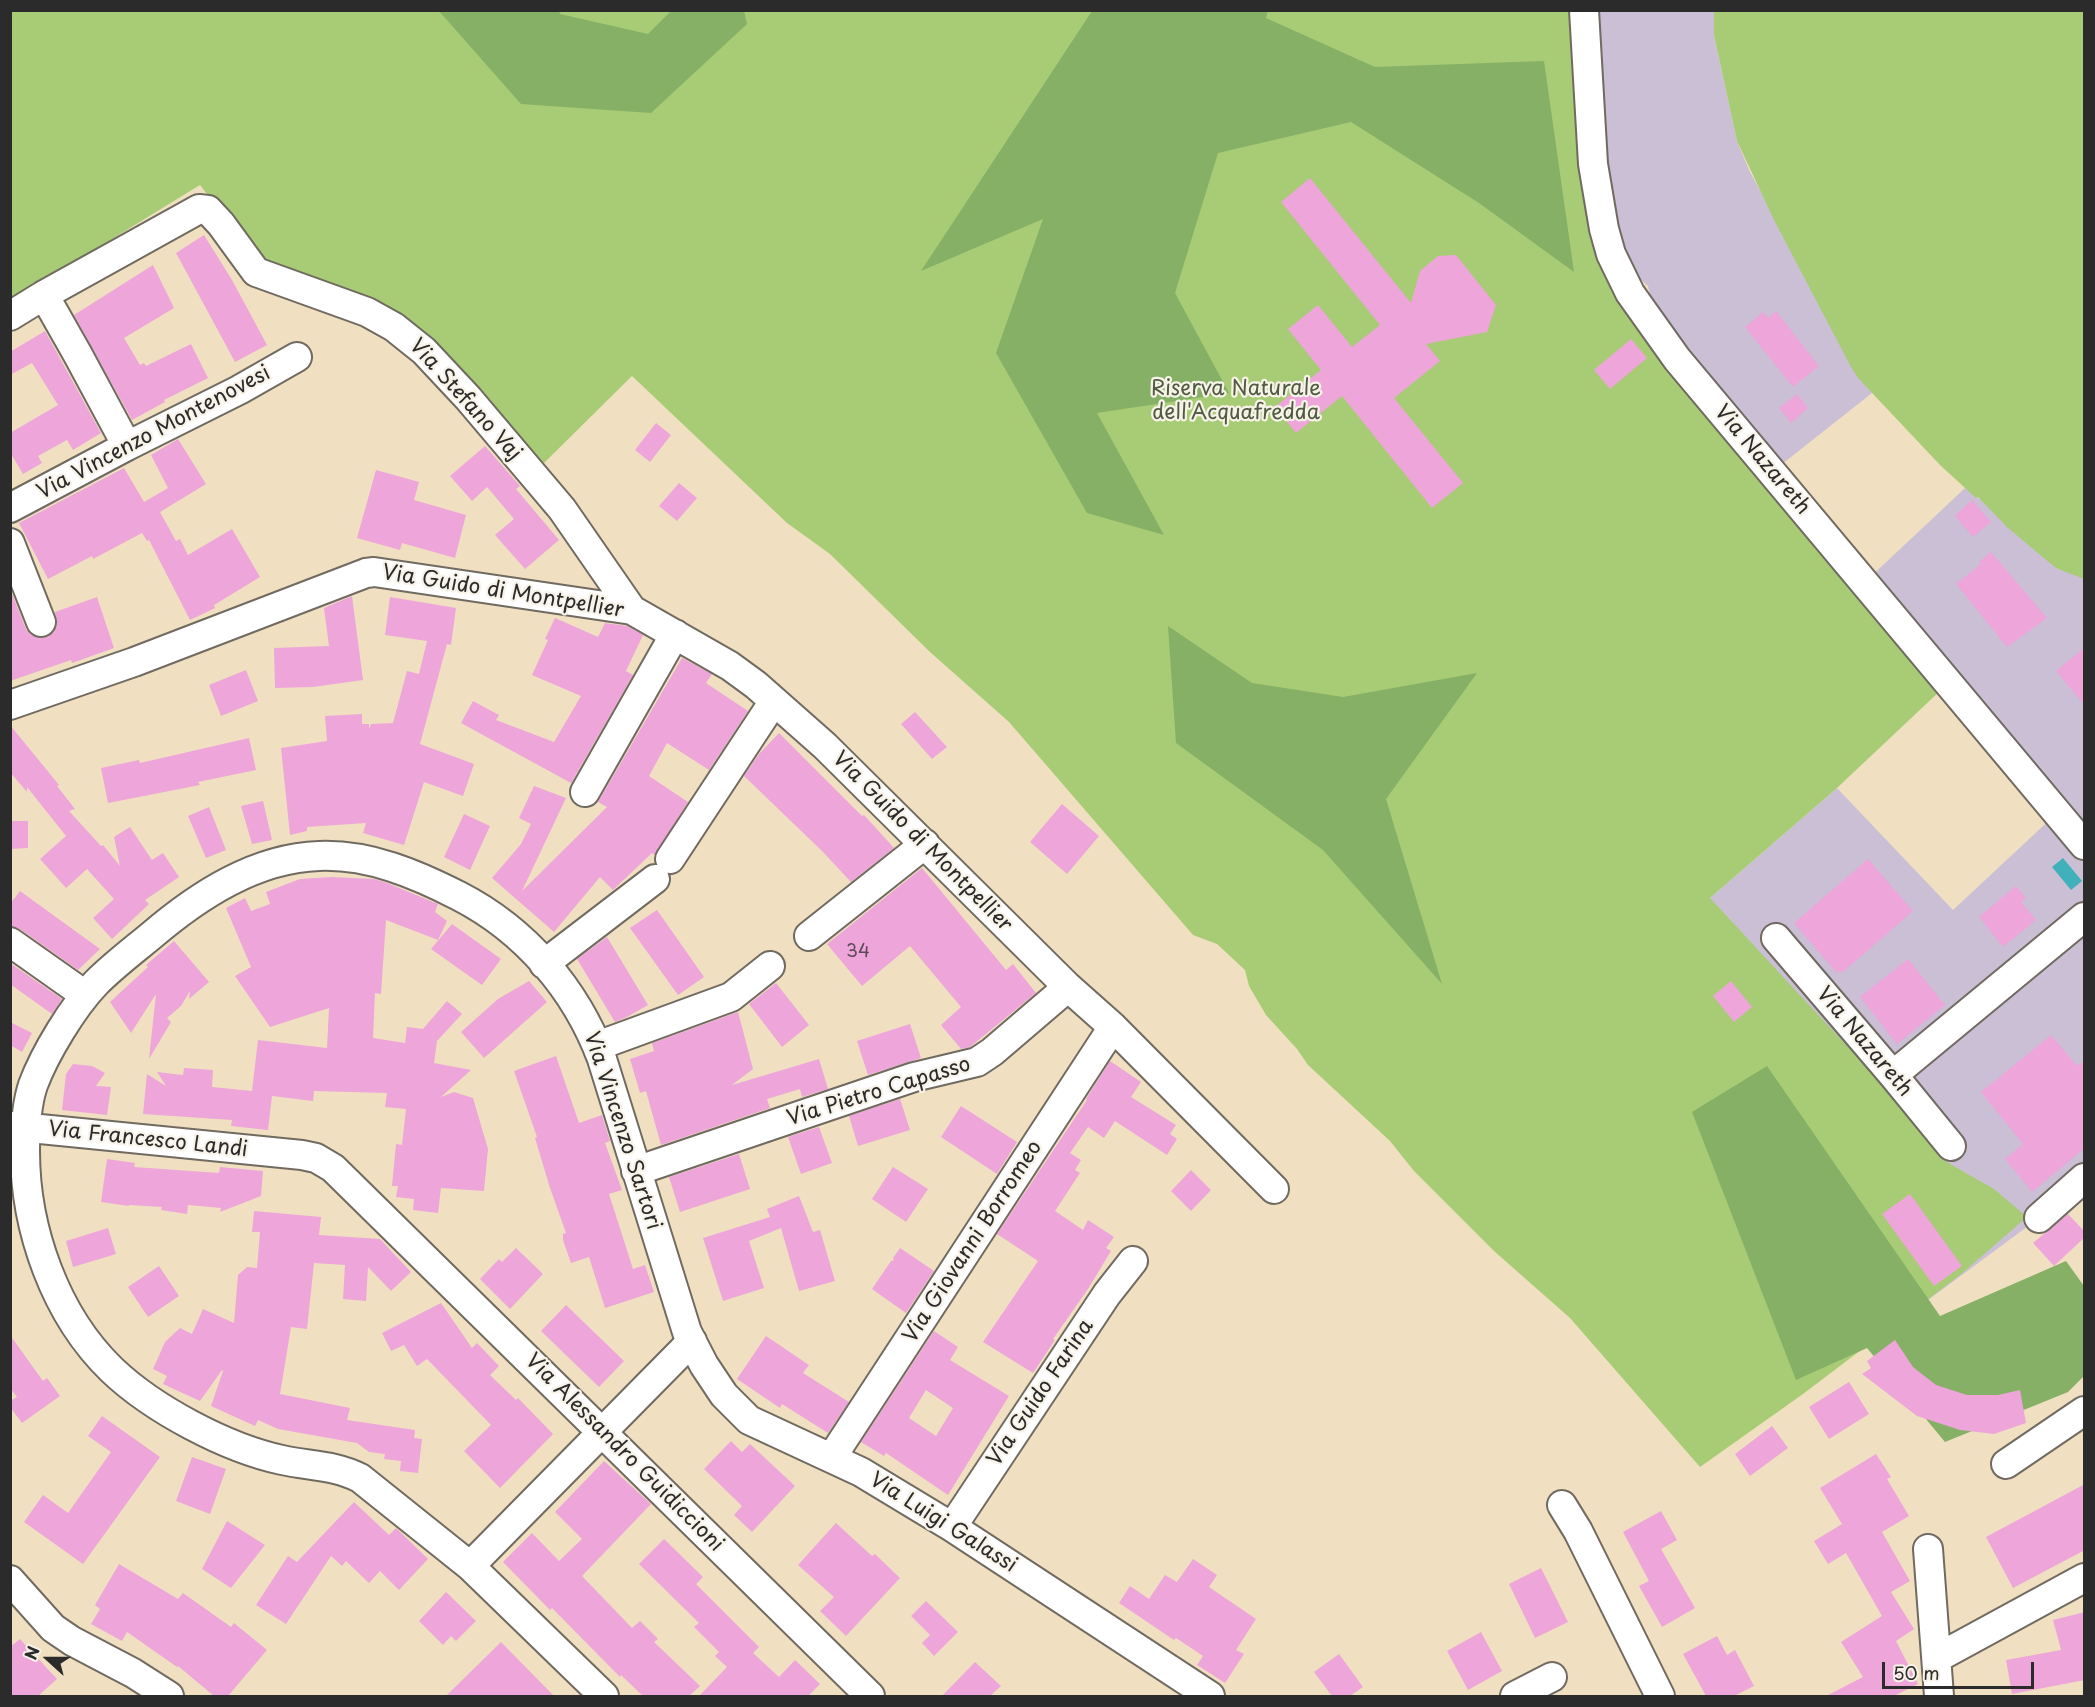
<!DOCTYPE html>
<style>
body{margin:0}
#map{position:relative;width:2095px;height:1707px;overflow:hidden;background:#f0e0c1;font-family:"Playpen Sans",sans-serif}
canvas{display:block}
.frame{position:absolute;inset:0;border:12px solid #2b2b2b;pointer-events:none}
.north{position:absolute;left:18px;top:1629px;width:60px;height:60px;-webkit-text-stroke:4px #f7f3e8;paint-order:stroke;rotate:291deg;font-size:16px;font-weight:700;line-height:24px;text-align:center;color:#2b2b2b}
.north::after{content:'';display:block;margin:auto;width:21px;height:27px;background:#2b2b2b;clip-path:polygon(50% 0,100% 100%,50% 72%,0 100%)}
.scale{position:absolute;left:1882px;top:1662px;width:152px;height:27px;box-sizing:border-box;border:3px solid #2b2b2b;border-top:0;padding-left:8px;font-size:18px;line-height:21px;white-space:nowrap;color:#2b2b2b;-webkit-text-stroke:4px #f7f3e8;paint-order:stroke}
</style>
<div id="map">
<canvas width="2095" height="1707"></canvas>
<div class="frame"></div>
<div class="north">N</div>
<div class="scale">50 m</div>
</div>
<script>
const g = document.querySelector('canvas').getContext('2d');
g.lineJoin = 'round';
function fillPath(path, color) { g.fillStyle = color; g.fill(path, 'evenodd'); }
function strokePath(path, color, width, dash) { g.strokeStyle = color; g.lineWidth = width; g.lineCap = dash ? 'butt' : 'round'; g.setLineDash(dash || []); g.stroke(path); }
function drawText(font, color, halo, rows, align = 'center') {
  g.font = font + ' "Playpen Sans",sans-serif'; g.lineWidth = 4.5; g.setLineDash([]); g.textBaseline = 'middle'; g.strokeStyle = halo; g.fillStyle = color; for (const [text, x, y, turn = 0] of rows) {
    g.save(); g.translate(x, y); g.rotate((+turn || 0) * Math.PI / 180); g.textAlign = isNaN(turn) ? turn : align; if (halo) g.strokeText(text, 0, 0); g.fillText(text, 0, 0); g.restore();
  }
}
const industrial = new Path2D(`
 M 1584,11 L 1715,11 L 1714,35 L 1737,141 L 1750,172 L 1872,393 L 1767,476 L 1658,334 L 1648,286 L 1611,254 Z
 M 1965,488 L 2084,578 L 2084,1178 L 2039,1218 L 1924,1303 L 1710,898 L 1837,788 L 1953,910 L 2057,813 L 1864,583 Z`);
const green = new Path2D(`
 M 11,11 L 1578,11 L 1592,203 L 1586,213 L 1596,249 L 1941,690 L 1837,788 L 1710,898 L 1873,1074 L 1945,1161 L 1994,1189 L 2027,1217 L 1960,1275 L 1803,1394 L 1700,1467 L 1570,1318 L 1494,1251 L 1414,1171 L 1390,1141 L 1308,1065 L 1297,1049 L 1266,1015 L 1249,986 L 1245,970 L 1217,944 L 1193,935 L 1009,722 L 930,652 L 830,554 L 787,523 L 632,376 L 543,464 L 396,311 L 262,266 L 200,185 L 11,301 Z
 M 1714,11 L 2084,11 L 2084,579 L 2056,568 L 2045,559 L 2007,527 L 1978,497 L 1976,498 L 1940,465 L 1858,378 L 1851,367 L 1774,220 L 1737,141 L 1714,35 Z`);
const forest = new Path2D(`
 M 439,11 L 559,11 L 560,14 L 648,34 L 671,11 L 744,11 L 747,24 L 651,113 L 521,104 Z
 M 1092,11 L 1268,11 L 1266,18 L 1375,67 L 1544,61 L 1574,272 L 1479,203 L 1351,122 L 1218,153 L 1175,293 L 1229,393 L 1097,413 L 1164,535 L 1087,513 L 996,353 L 1043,219 L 921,271 Z
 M 1168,626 L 1252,683 L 1343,697 L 1477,673 L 1386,799 L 1442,984 L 1323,850 L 1176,743 Z
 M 1767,1066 L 1940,1316 L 2066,1261 L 2084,1286 L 2084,1376 L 2068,1392 L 1945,1442 L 1867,1348 L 1796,1380 L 1692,1112 Z`);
const water = new Path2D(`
 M 2063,858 L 2082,881 L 2071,890 L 2052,867 Z`);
const building = new Path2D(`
 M 1310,178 L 1411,303 L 1420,271 L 1438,256 L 1456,255 L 1496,305 L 1487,332 L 1426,344 L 1440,361 L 1394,398 L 1463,483 L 1432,508 L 1342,396 L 1296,433 L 1275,407 L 1321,370 L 1288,329 L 1318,305 L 1352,347 L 1380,325 L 1281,202 Z
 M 204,235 L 232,280 L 267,345 L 235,362 L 176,253 Z
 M 153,265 L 174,308 L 124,338 L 140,365 L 144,363 L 146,366 L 191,344 L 208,378 L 164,400 L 165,402 L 132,420 L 74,315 Z
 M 1776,311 L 1819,366 L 1793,387 L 1745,327 L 1763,312 L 1768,318 Z
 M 45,331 L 101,433 L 73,450 L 67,440 L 38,456 L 42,463 L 23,474 L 10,452 L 10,433 L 58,405 L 32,363 L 10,375 L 10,352 Z
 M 1631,339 L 1647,358 L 1610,389 L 1594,370 Z
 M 1797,394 L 1808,408 L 1791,423 L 1779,408 Z
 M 656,423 L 671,435 L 650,462 L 635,450 Z
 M 178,439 L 206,484 L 160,512 L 176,541 L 180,539 L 188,555 L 232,529 L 260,577 L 214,605 L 215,608 L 190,620 L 149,540 L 147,541 L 142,533 L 93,559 L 92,556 L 48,579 L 19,523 L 124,468 L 144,502 L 168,488 L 151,455 Z
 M 485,446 L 520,486 L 516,489 L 559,540 L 525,569 L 495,535 L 514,519 L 487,487 L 472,501 L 450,476 Z
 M 376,470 L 419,482 L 414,500 L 466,515 L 455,558 L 402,543 L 400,550 L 357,538 Z
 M 679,483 L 697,498 L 677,521 L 659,506 Z
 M 1972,500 L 1991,522 L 1973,537 L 1955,516 Z
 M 1991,552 L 2047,618 L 2007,647 L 1956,584 L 1981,564 L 1979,562 Z
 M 10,589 L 26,629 L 31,635 L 39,638 L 48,637 L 54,632 L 57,624 L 55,612 L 97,597 L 114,648 L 72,663 L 71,660 L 10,681 Z
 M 352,596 L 363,680 L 313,687 L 275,688 L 274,648 L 329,646 L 324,608 Z
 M 390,597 L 456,608 L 451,645 L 447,644 L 420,744 L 474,764 L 463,796 L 424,782 L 404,845 L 363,833 L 366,823 L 307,827 L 307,831 L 290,835 L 281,748 L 327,741 L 325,716 L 362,714 L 362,724 L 369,724 L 369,729 L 371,724 L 393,723 L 407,671 L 419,674 L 427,641 L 385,635 Z
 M 555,618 L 598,637 L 605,623 L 627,626 L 643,635 L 626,671 L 633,675 L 571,783 L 461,723 L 473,701 L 499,715 L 496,720 L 554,742 L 581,696 L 532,675 L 548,640 L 545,639 Z
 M 2085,647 L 2085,706 L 2056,671 Z
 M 682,658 L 712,674 L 706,683 L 748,711 L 709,770 L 667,743 L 649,776 L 688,802 L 655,855 L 652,853 L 613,890 L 600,877 L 554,932 L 492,878 L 521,844 L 531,824 L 519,818 L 534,786 L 566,798 L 522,891 L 607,807 L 598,802 Z
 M 246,670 L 258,701 L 221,716 L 209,685 Z
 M 915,712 L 947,747 L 932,759 L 901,724 Z
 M 10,725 L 59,785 L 57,786 L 75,809 L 69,811 L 101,846 L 103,845 L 120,866 L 114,837 L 130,827 L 152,860 L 163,853 L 179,877 L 145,900 L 149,904 L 112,939 L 93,918 L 114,899 L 87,869 L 66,888 L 40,859 L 66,836 L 27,787 L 27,792 L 10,772 Z
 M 779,733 L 862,816 L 864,815 L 894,848 L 851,882 L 822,851 L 744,776 L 759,754 Z
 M 249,738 L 256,770 L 198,782 L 200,785 L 108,803 L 101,768 L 139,760 L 140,763 Z
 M 263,801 L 272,840 L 252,844 L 241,806 Z
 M 1062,804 L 1099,836 L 1067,874 L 1030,842 Z
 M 209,807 L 226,850 L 206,858 L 188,816 Z
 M 464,814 L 490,826 L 470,870 L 444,857 Z
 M 10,821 L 28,821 L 28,848 L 10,849 Z
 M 1868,859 L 1913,911 L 1843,972 L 1836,972 L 1794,923 Z
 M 922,868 L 1006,970 L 1013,964 L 1036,993 L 970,1047 L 961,1049 L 941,1025 L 961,1007 L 910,946 L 862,986 L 827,944 Z
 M 331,877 L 374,879 L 387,883 L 438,904 L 435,912 L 447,921 L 438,940 L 386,920 L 381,994 L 375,993 L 373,1038 L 405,1043 L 407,1027 L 423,1029 L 447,1001 L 462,1014 L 437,1041 L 434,1063 L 471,1070 L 441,1097 L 454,1092 L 473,1098 L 488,1149 L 484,1191 L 441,1188 L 438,1213 L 413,1210 L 414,1199 L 396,1197 L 398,1186 L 392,1186 L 396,1144 L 402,1145 L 406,1109 L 385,1107 L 387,1093 L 314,1091 L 313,1101 L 272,1096 L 268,1130 L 231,1126 L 232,1120 L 143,1114 L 147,1074 L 166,1086 L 157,1072 L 183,1075 L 184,1068 L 213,1070 L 212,1087 L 252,1091 L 258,1040 L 327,1048 L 329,1008 L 270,1027 L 235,976 L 251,967 L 226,908 L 245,898 L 251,911 L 270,904 L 266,892 L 300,879 Z
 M 2016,886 L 2026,898 L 2021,902 L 2036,920 L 2003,947 L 1979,917 Z
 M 20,891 L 100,949 L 78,970 L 20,929 L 10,926 L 10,904 Z
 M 657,910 L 704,977 L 678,995 L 630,928 Z
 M 452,924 L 501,959 L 482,985 L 431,949 Z
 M 607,937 L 648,1005 L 627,1017 L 615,1022 L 577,959 Z
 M 174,941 L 209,982 L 189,999 L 190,991 L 181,1006 L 167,1018 L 171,1022 L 149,1059 L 156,994 L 131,1033 L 110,1002 L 148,967 L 146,965 Z
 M 1908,959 L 1945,1005 L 1897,1044 L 1860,997 Z
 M 10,963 L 62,999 L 52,1014 L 10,984 Z
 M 529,981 L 547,1002 L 484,1058 L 461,1032 L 498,999 Z
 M 1731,981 L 1752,1007 L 1734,1022 L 1713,996 Z
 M 776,983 L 809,1025 L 782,1047 L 749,1004 Z
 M 738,1012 L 753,1069 L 732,1085 L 819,1059 L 828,1089 L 802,1097 L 800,1089 L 767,1099 L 770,1108 L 661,1145 L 646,1091 L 640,1093 L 630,1059 L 654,1051 L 652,1043 Z
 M 10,1022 L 32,1033 L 22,1052 L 10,1045 Z
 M 910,1024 L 921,1058 L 868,1075 L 857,1041 Z
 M 2051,1035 L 2077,1066 L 2085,1060 L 2085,1148 L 2032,1192 L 2005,1159 L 2023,1144 L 1981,1092 Z
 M 556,1056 L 579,1123 L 602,1115 L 610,1141 L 605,1143 L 622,1190 L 609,1194 L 633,1269 L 645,1265 L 654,1292 L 605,1308 L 589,1257 L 571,1263 L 563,1240 L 563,1234 L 566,1233 L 550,1188 L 535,1138 L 537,1137 L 514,1071 Z
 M 1110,1061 L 1141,1082 L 1131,1097 L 1176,1125 L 1170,1134 L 1177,1139 L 1167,1155 L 1115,1121 L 1104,1138 L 1088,1127 L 1070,1153 L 1081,1160 L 1075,1170 L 1080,1173 L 1055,1211 L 1083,1230 L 1088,1220 L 1114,1237 L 1106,1248 L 1111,1251 L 1088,1289 L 1053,1339 L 1055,1340 L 1033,1373 L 983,1342 L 1038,1261 L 997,1234 L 1087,1100 L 1086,1099 Z
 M 73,1064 L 92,1066 L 105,1073 L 96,1086 L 111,1087 L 107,1115 L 62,1110 L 66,1074 Z
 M 900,1099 L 910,1130 L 858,1146 L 849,1116 Z
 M 961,1106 L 1017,1142 L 997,1174 L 941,1137 Z
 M 819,1127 L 832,1163 L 801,1174 L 788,1137 Z
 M 739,1154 L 750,1189 L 680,1212 L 669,1177 Z
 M 107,1159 L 135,1163 L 134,1167 L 219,1173 L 220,1167 L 263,1171 L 261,1196 L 220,1212 L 221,1208 L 188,1205 L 187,1214 L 161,1210 L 162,1207 L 129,1205 L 129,1206 L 101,1202 Z
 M 893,1167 L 928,1189 L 906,1222 L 872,1199 Z
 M 1191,1170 L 1211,1190 L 1191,1211 L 1171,1191 Z
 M 1910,1194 L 1962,1266 L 1934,1286 L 1882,1214 Z
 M 799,1196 L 813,1232 L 820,1230 L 835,1281 L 799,1291 L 781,1228 L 749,1241 L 764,1288 L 723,1301 L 703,1238 L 770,1217 L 767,1209 Z
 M 254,1211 L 321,1217 L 319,1235 L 380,1239 L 411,1272 L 391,1291 L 368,1267 L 366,1301 L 343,1299 L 345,1265 L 314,1263 L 307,1329 L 291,1327 L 280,1394 L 350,1408 L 347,1420 L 415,1430 L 414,1438 L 422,1439 L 418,1473 L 400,1471 L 401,1461 L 384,1459 L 385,1454 L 369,1452 L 357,1443 L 278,1429 L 258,1420 L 255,1426 L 211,1406 L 223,1371 L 222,1370 L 200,1401 L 163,1384 L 167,1376 L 153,1369 L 165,1342 L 180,1328 L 192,1334 L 203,1309 L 234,1323 L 238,1275 L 247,1267 L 257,1268 L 260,1232 L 252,1232 Z
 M 2068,1214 L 2085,1232 L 2085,1237 L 2054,1266 L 2033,1243 Z
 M 108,1228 L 116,1254 L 73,1267 L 66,1241 Z
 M 516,1248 L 543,1274 L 510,1309 L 480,1279 L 499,1259 L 502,1262 Z
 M 900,1248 L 934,1271 L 906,1313 L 872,1289 L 891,1261 L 894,1260 L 893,1258 Z
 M 159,1266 L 179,1296 L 148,1317 L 128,1287 Z
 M 441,1303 L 472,1348 L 477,1343 L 499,1366 L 490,1375 L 516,1400 L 518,1398 L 553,1434 L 500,1488 L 464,1451 L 491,1425 L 427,1359 L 417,1366 L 404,1345 L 391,1351 L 382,1333 Z
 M 566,1305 L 624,1361 L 599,1387 L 541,1331 Z
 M 934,1331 L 958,1347 L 950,1360 L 1009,1396 L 948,1495 L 886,1453 L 884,1456 L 861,1442 ZM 926,1390 L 953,1408 L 936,1436 L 909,1418 Z
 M 10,1335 L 43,1381 L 47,1378 L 60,1396 L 22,1423 L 10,1407 L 10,1401 L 17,1397 L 10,1388 Z
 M 766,1336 L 809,1365 L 803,1373 L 849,1402 L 828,1433 L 782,1404 L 780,1408 L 737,1379 Z
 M 1895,1340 L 1913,1367 L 1936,1385 L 1967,1395 L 1998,1395 L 2020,1390 L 2026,1423 L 1994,1434 L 1960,1430 L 1917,1416 L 1862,1374 L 1871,1368 L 1867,1361 Z
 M 1849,1382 L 1869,1414 L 1829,1439 L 1809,1407 Z
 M 102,1416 L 160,1457 L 83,1564 L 24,1522 L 43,1495 L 68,1513 L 111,1452 L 88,1436 Z
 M 1772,1426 L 1788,1448 L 1750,1476 L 1735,1454 Z
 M 731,1441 L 742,1452 L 750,1444 L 795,1486 L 752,1532 L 734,1515 L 742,1506 L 704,1469 Z
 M 1876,1454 L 1891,1477 L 1887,1479 L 1909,1516 L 1882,1532 L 1910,1581 L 1891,1592 L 1914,1629 L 1896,1641 L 1918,1684 L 1894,1696 L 1826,1696 L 1863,1677 L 1841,1642 L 1882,1616 L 1846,1553 L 1828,1564 L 1814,1541 L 1842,1524 L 1820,1488 Z
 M 192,1457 L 226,1469 L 210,1514 L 176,1501 Z
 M 604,1461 L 651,1504 L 582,1576 L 632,1628 L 640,1621 L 658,1639 L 654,1642 L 700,1686 L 689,1696 L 643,1696 L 621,1675 L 620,1677 L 552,1608 L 550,1610 L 503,1562 L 532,1533 L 559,1561 L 582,1539 L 555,1512 Z
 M 2085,1484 L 2085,1550 L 2013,1588 L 1986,1537 Z
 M 354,1502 L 389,1535 L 396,1528 L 428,1559 L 399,1590 L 380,1571 L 369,1583 L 346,1561 L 342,1566 L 331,1556 L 286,1624 L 256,1605 L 288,1556 L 297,1562 Z
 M 1661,1511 L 1677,1540 L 1661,1549 L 1695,1608 L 1662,1627 L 1639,1586 L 1649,1581 L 1623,1532 Z
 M 227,1521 L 265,1545 L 231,1588 L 202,1569 Z
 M 836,1523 L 872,1556 L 875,1554 L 900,1578 L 846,1636 L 820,1611 L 834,1597 L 798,1565 Z
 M 664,1539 L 703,1577 L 696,1584 L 759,1647 L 753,1653 L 779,1677 L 795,1660 L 820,1684 L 808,1696 L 699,1696 L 727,1667 L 715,1656 L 719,1652 L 694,1627 L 699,1623 L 639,1564 Z
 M 1193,1559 L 1217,1575 L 1209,1587 L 1256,1619 L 1236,1650 L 1244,1654 L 1225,1683 L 1197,1665 L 1203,1656 L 1176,1638 L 1174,1640 L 1119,1603 L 1130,1586 L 1149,1599 L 1165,1575 L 1177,1582 Z
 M 119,1564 L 178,1599 L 183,1593 L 231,1627 L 234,1623 L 267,1650 L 228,1696 L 214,1696 L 178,1666 L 177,1667 L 127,1632 L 122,1641 L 91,1624 L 100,1609 L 95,1605 Z
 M 1541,1568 L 1568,1622 L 1535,1638 L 1509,1584 Z
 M 446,1592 L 476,1621 L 456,1641 L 451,1636 L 443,1645 L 419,1621 Z
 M 926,1601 L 958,1632 L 934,1656 L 922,1643 L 930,1635 L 911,1616 Z
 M 2085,1612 L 2085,1680 L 2012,1694 L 2006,1660 L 2061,1650 L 2053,1620 Z
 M 1481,1632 L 1502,1671 L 1468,1690 L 1447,1651 Z
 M 1717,1636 L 1727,1655 L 1735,1650 L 1754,1686 L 1734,1696 L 1706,1696 L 1683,1654 Z
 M 20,1639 L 57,1679 L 38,1696 L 10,1696 L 10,1647 Z
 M 501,1642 L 554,1696 L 446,1696 Z
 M 1339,1654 L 1363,1687 L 1350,1696 L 1332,1696 L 1314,1672 Z
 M 975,1662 L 1001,1686 L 990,1696 L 942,1696 Z`);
const minor = new Path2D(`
 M 1584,10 L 1593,164 L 1604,229 L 1611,254 L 1630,293 L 1677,359 L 2084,845
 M 44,295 L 78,355 L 127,446
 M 10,316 L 44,295 L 199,209 L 208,210 L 221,224 L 256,272 L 367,312 L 394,327 L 424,351 L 468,398 L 562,509 L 632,610
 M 10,508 L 127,446 L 239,390 L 297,357
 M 10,543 L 41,622
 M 10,705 L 134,662 L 366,573 L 374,572 L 632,610 L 730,666 L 756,685 L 825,746 L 1068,987 L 1113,1027 L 1274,1189
 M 585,792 L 675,634
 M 670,859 L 774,701
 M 809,936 L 925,844
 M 1776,938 L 1893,1075 L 1951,1146
 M 10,942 L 85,995
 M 544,964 L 655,879
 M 597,1046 L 731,997 L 770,966
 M 1893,1075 L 2084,917
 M 10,1126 L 302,1155 L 316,1158 L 333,1168 L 870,1696
 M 636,1171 L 914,1077 L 977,1062 L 992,1052 L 1068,987
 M 2039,1218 L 2084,1178
 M 832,1457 L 1113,1027
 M 2006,1464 L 2084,1411
 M 1562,1505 L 1578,1531 L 1660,1696
 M 952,1527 L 1107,1294 L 1133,1261
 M 1928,1549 L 1939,1696
 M 470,1566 L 692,1341
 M 10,1580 L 53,1628 L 72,1641 L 133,1673 L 169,1696
 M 1937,1658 L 2084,1578
 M 604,1696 L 470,1566 L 360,1478 C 335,1465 309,1466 282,1460 C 226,1448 153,1409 112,1370 C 55,1315 25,1229 25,1151 C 25,1128 26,1106 33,1085 C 45,1053 73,1007 96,983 C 114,965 134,950 152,935 C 199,895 256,858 319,856 C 369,854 416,874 459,896 C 525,930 576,989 602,1059 L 687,1332 L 704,1365 L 724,1395 L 749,1420 L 861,1472 L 952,1527 L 1210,1696
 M 1515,1696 L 1552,1677`);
const numberNames = [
 ["34",858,952]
];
const parkNames = [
 ["Riserva Naturale",1236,389],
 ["dell'Acquafredda",1236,413]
];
const streetNames = [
 ["Via Stefano Vaj",465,400,48],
 ["Via Vincenzo Montenovesi",154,433,-28],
 ["Via Nazareth",1762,460,50],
 ["Via Guido di Montpellier",503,592,9],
 ["Via Guido di Montpellier",922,842,45],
 ["Via Nazareth",1864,1042,50],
 ["Via Pietro Capasso",879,1092,-17],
 ["Via Vincenzo Sartori",622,1131,72],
 ["Via Francesco Landi",148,1140,6],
 ["Via Giovanni Borromeo",973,1242,-57],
 ["Via Guido Farina",1041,1393,-56],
 ["Via Alessandro Guidiccioni",624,1453,45],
 ["Via Luigi Galassi",943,1523,32]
];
fillPath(industrial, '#cbbfd5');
fillPath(green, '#a8cc75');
fillPath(forest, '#86b066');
fillPath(water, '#40b0ba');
fillPath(building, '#eda5da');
strokePath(minor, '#706a60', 32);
strokePath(minor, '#fff', 28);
drawText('18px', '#5c4a57', null, numberNames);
drawText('21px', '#505b41', '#f7f3e8', parkNames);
drawText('21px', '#2b2b2b', '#f7f3e8', streetNames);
</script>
